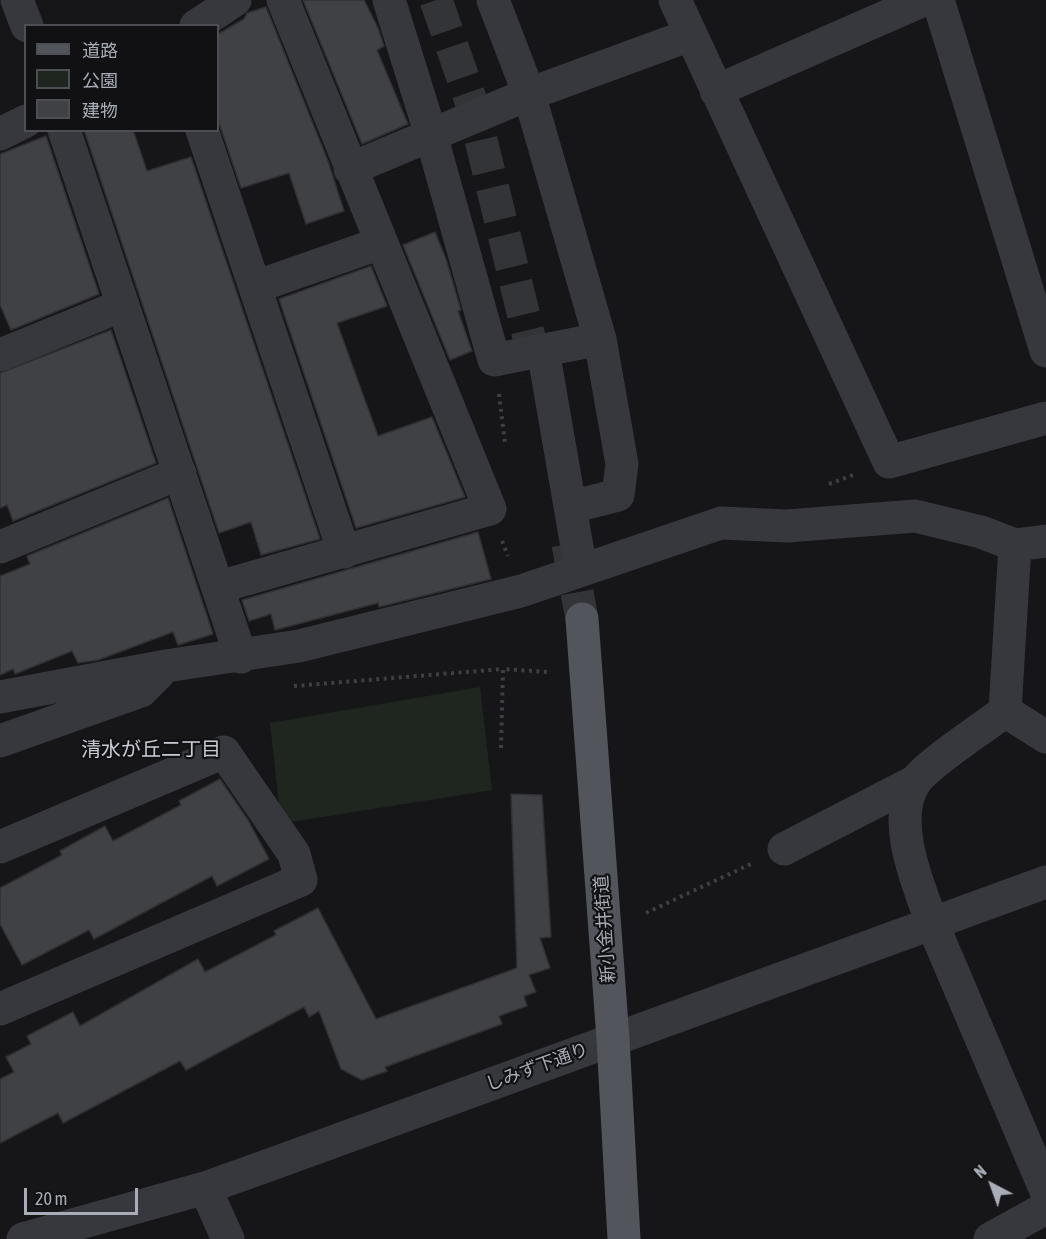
<!DOCTYPE html>
<meta charset="utf-8">
<style>
body{margin:0}
#map{position:relative;width:1046px;height:1239px;overflow:hidden;background:#161618;font-family:"Asap Condensed","Noto Sans JP",sans-serif}
canvas{display:block}
.legend{position:absolute;left:24px;top:24px;width:195px;height:108px;box-sizing:border-box;background:#111113;border:2px solid #4d4f55;margin:0;padding:8px 10px;list-style:none;font-size:18px;color:#a8adb8}
.legend li{display:flex;align-items:center;gap:12px;height:30px}
.legend b{width:30px;border:2px solid #4d4f55}
.north{position:absolute;left:962px;top:1155px;width:60px;height:60px;-webkit-text-stroke:4px #111113;paint-order:stroke;rotate:319deg;font-size:16px;font-weight:700;line-height:24px;text-align:center;color:#a8adb8}
.north::after{content:'';display:block;margin:auto;width:21px;height:27px;background:#a8adb8;clip-path:polygon(50% 0,100% 100%,50% 72%,0 100%)}
.scale{position:absolute;left:24px;top:1188px;width:114px;height:27px;box-sizing:border-box;border:3px solid #a8adb8;border-top:0;padding-left:8px;font-size:18px;line-height:21px;white-space:nowrap;color:#a8adb8;-webkit-text-stroke:4px #111113;paint-order:stroke}
</style>
<div id="map">
<canvas width="1046" height="1239"></canvas>
<ul class="legend">
<li><b style="height:8px;background:#53555c"></b>道路</li>
<li><b style="height:16px;background:#1e261f"></b>公園</li>
<li><b style="height:16px;background:#404145"></b>建物</li>
</ul>
<div class="north">N</div>
<div class="scale">20 m</div>
</div>
<script>
const g = document.querySelector('canvas').getContext('2d');
g.lineJoin = 'round';
function fillPath(path, color) { g.fillStyle = color; g.fill(path, 'evenodd'); }
function strokePath(path, color, width, dash) { g.strokeStyle = color; g.lineWidth = width; g.lineCap = dash ? 'butt' : 'round'; g.setLineDash(dash || []); g.stroke(path); }
function drawText(font, color, halo, rows, align = 'center') {
  g.font = font + ' "Asap Condensed","Noto Sans JP",sans-serif'; g.lineWidth = 4.5; g.setLineDash([]); g.textBaseline = 'middle'; g.strokeStyle = halo; g.fillStyle = color; for (const [text, x, y, turn = 0] of rows) {
    g.save(); g.translate(x, y); g.rotate((+turn || 0) * Math.PI / 180); g.textAlign = isNaN(turn) ? turn : align; if (halo) g.strokeText(text, 0, 0); g.fillText(text, 0, 0); g.restore();
  }
}
const green = new Path2D(`
 M 480,687 L 492,790 L 291,822 L 279,805 L 270,723 Z`);
const building = new Path2D(`
 M 303,0 L 364,0 L 378,28 L 384,46 L 377,50 L 408,124 L 362,144 Z
 M 266,7 L 328,161 L 344,211 L 306,224 L 289,173 L 241,188 L 218,120 L 218,34 L 244,19 L 247,13 Z
 M 84,130 L 133,130 L 147,171 L 191,157 L 320,539 L 261,555 L 251,522 L 219,533 Z
 M 46,136 L 99,294 L 11,330 L 0,305 L 0,154 Z
 M 435,232 L 446,259 L 461,310 L 458,311 L 472,351 L 450,360 L 403,245 Z
 M 371,266 L 387,306 L 337,323 L 378,436 L 432,417 L 465,497 L 356,528 L 279,299 Z
 M 111,330 L 156,463 L 13,521 L 7,505 L 0,508 L 0,373 Z
 M 168,498 L 213,634 L 178,645 L 173,632 L 98,660 L 78,663 L 72,651 L 15,674 L 13,669 L 0,675 L 0,576 L 30,564 L 27,556 Z
 M 478,532 L 491,579 L 379,607 L 378,603 L 275,630 L 271,614 L 249,621 L 242,600 Z
 M 220,779 L 248,820 L 269,859 L 217,886 L 212,876 L 94,939 L 89,930 L 22,965 L 0,924 L 0,888 L 62,855 L 60,851 L 105,826 L 113,841 L 181,805 L 179,801 Z
 M 511,794 L 542,795 L 551,937 L 540,938 L 550,968 L 529,975 L 536,992 L 524,996 L 527,1006 L 499,1016 L 502,1024 L 385,1067 L 387,1071 L 362,1080 L 341,1069 L 319,1011 L 309,1017 L 304,1007 L 186,1070 L 180,1061 L 63,1123 L 58,1113 L 0,1143 L 0,1079 L 14,1072 L 6,1057 L 31,1044 L 27,1036 L 73,1012 L 80,1026 L 198,959 L 205,972 L 276,935 L 274,931 L 318,908 L 376,1019 L 517,968 Z`);
const majorTunnel = new Path2D(`
 M 436,0 L 473,107 L 539,378
 M 568,544 L 582,619`);
const path = new Path2D(`
 M 499,394 L 505,443
 M 829,484 L 856,474
 M 502,541 L 508,556
 M 294,686 L 503,669
 M 501,748 L 503,669 L 547,672
 M 646,913 L 753,863`);
const minor = new Path2D(`
 M 17,0 L 27,26
 M 389,0 L 431,135 L 494,360 L 600,339 L 529,94 L 493,0
 M 675,0 L 889,462 L 1046,418
 M 938,0 L 1046,351
 M 196,26 L 235,0
 M 716,91 L 924,0
 M 64,130 L 241,657
 M 202,130 L 344,552
 M 0,134 L 26,121
 M 350,169 L 529,94 L 690,35
 M 255,287 L 381,243
 M 543,350 L 581,570
 M 0,355 L 123,305
 M 571,507 L 618,495 L 622,464 L 600,339
 M 1015,545 L 1005,711 C 985,727 927,764 915,782 C 890,820 918,884 932,923 L 1046,1191
 M 0,547 L 180,473
 M 219,587 L 490,509 L 283,0
 M 0,697 L 166,666 L 299,646 L 521,591 L 721,523 L 787,526 L 915,516 L 981,532 L 1015,545 L 1046,541
 M 1005,711 L 1046,737
 M 0,741 L 141,691 L 159,673
 M 0,847 L 224,752 L 294,854 L 301,880 L 0,1009
 M 784,849 L 916,781
 M 205,1188 L 228,1239
 M 23,1239 L 205,1188 L 272,1164 L 1046,882
 M 990,1239 L 1046,1208`);
const major = new Path2D(`
 M 582,619 L 613,1039 L 624,1239`);
const streetNames = [
 ["新小金井街道",605,929,-94],
 ["しみず下通り",537,1067,-20]
];
const neighbourhoodNames = [
 ["清水が丘二丁目",151,750]
];
fillPath(green, '#1e261f');
fillPath(building, '#404145');
strokePath(building, '#303034', 1.5);
strokePath(majorTunnel, '#333438', 33, [33, 16]);
strokePath(path, '#3d3f44', 4, [3, 4.5]);
strokePath(minor, '#37383d', 33);
strokePath(major, '#53555c', 33);
drawText('18px', '#a8adb8', '#111113', streetNames);
drawText('20px', '#c9ccd4', '#111113', neighbourhoodNames);
</script>
